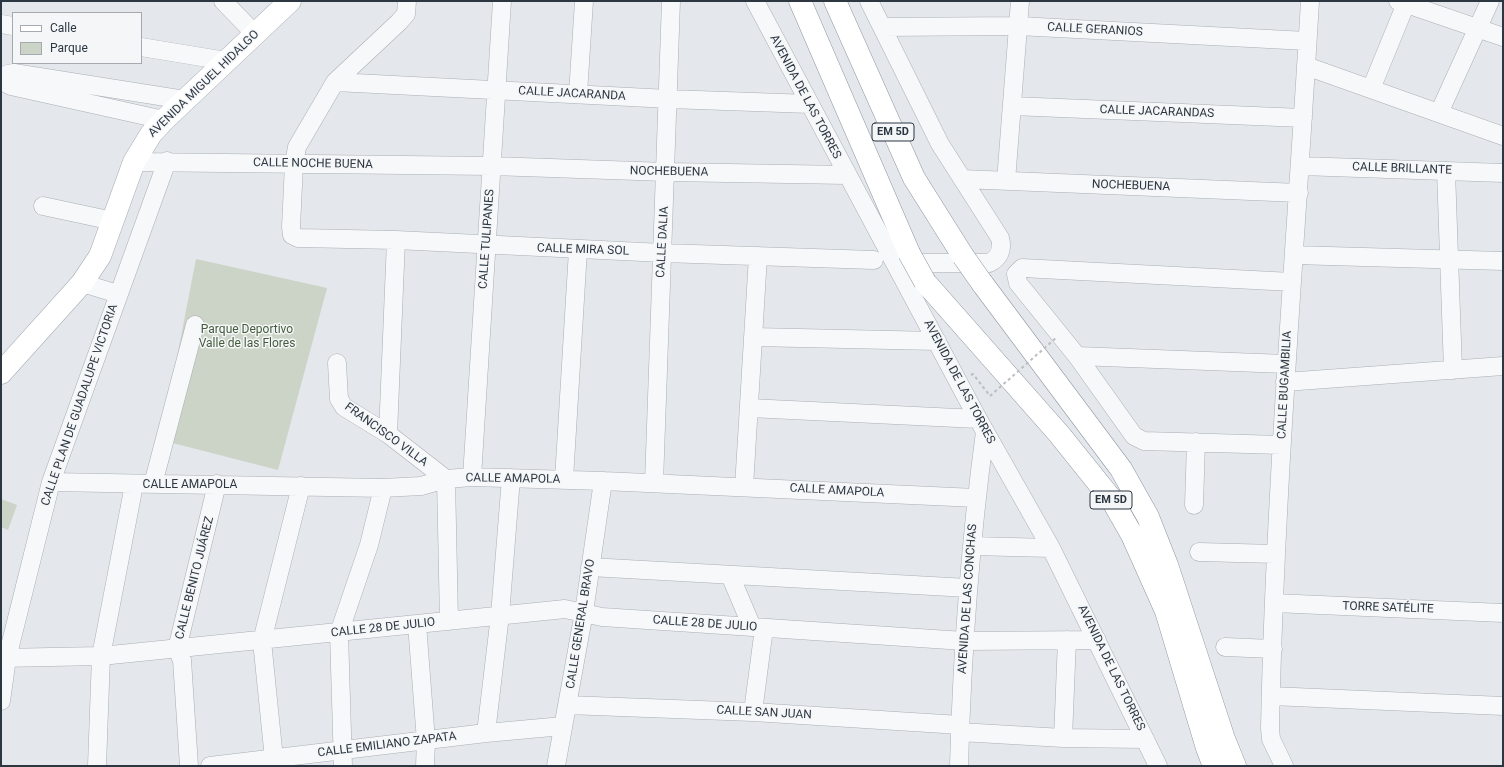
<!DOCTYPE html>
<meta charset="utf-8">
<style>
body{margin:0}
#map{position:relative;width:1504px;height:767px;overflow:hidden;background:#e4e7eb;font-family:Roboto,sans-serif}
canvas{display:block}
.frame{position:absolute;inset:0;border:2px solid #2d3742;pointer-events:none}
.legend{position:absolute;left:12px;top:12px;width:130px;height:52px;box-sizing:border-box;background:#f4f6f8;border:1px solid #a4aaaf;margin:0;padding:5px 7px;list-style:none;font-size:12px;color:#2d3742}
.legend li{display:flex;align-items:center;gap:8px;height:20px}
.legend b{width:20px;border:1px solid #a4aaaf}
</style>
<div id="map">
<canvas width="1504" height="767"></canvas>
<div class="frame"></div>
<ul class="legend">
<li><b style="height:5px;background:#fff"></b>Calle</li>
<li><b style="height:11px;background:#cbd4c6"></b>Parque</li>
</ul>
</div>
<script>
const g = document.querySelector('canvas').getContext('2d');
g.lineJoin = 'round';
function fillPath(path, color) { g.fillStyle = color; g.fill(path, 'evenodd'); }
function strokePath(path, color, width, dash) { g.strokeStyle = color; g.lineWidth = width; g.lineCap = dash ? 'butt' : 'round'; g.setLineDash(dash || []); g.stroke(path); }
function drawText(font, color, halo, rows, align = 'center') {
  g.font = font + ' Roboto,sans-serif'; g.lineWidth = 3; g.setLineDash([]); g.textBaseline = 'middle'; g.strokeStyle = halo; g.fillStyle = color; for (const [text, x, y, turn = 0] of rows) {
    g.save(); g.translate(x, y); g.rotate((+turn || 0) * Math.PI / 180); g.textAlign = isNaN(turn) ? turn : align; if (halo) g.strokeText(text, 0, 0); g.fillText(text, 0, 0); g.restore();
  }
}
const green = new Path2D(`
 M 196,259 L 327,288 L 278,470 L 161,440 Z
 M 1,499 L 17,505 L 8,530 L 1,527 Z`);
const path = new Path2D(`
 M 971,375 L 973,374 L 990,396`);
const minor = new Path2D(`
 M 223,1 L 255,34
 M 407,1 L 406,14 L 399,22 L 335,82 L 297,147 L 294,164 L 291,227 L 292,235 L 298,238 L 396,240 L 663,253 L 874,260
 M 755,1 L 978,419 L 1051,548 L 1158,766
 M 869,1 L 940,144 L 1000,238 C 1003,249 1000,258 989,263 L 904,263
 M 1398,1 L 1503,37
 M 1,24 L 13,26
 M 882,27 L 1018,26 L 1307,41
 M 141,47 L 226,61
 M 1306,66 L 1503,136
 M 335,82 L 669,99 L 810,104
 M 1371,89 L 1407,1
 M 578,94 L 584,1
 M 1012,106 L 1303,118
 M 1439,113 L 1490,1
 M 164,120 L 11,86 L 7,84 L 6,78 L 8,74 L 14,73 L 185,100
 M 134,162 L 492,166 L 667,172 L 847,175
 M 1301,166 L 1503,173
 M 1446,171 L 1453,370
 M 962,179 L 1299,193
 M 1006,181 L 1020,1
 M 43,206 L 113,221
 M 1294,255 L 1503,261
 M 82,283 L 118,294
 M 753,337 L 937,341
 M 1077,356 L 1286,364
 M 337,363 L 339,399 L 344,407 L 388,434 L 446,479 L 449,621
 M 1285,382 L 1503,366
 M 749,408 L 978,419
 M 388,434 L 396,240
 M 1281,445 L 1144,441 L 1134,436 L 1077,356 L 1018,283 L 1016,274 L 1022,268 L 1292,282
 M 472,477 L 502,1
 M 564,479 L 578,250
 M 51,482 L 383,488 L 421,486 L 446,479 L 472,477 L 603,481 L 976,498
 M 654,483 L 671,1
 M 153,484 L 195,325
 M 744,487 L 758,256
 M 1194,505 L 1196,442
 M 972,546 L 1051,548
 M 1199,552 L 1276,554
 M 590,567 L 968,588
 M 730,575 L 752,627
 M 1274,603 L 1503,613
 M 417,624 L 426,741 L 425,766
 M 1225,647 L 1273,649
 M 1,658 L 101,656 L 565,609 L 602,617 L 964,641 L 1097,640
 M 1271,696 L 1503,706
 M 1,701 L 7,658 L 51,482 L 167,161
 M 567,705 L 753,712 L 960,725
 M 753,712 L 764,628
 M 960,732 L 1063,738 L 1145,739
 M 486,733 L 500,615 L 511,478
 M 1063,738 L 1067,640
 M 274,759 L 262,641 L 301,486
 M 97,766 L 101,656 L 134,485
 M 189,766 L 182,660 L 177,649 L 217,484
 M 210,766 L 486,733 L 563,726
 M 343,766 L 339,633 L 369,545 L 383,488
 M 556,766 L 584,612 L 603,481
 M 959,766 C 962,654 970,543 985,432
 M 1284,766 L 1271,739 L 1270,728 C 1275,485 1296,243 1310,1`);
const major = new Path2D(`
 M 1,373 L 82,283 L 100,256 L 134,162 L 151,134 L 164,120 L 290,1`);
const highway = new Path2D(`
 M 800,1 L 909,253
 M 835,1 L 914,178 L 963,256
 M 925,282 L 1059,434 L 1112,500 L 1132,535 L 1166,611 L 1207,748 L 1214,766
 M 982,283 L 1121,469 L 1148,517 L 1167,565 L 1224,739 L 1235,766`);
const pathBridge = new Path2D(`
 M 990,396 L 1057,337`);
const highwayBridge = new Path2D(`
 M 909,253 L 925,282
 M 963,256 L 982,283`);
const shields = [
 [893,132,42],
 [1111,500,42]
];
const shieldNames = [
 ["EM 5D",893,132],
 ["EM 5D",1111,500]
];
const streetNames = [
 ["CALLE GERANIOS",1095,30,3],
 ["AVENIDA MIGUEL HIDALGO",204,84,-44],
 ["CALLE JACARANDA",572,94,3],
 ["AVENIDA DE LAS TORRES",805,97,62],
 ["CALLE JACARANDAS",1157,112,2],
 ["CALLE NOCHE BUENA",313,164,1],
 ["CALLE BRILLANTE",1402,169,2],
 ["NOCHEBUENA",669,172,1],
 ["NOCHEBUENA",1131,186,2],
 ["CALLE TULIPANES",487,239,-86],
 ["CALLE DALIA",663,242,-87],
 ["CALLE MIRA SOL",583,250,2],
 ["AVENIDA DE LAS TORRES",959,382,62],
 ["CALLE BUGAMBILIA",1285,385,-87],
 ["CALLE PLAN DE GUADALUPE VICTORIA",80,405,-71],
 ["FRANCISCO VILLA",386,435,36],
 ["CALLE AMAPOLA",513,479,1],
 ["CALLE AMAPOLA",190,485],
 ["CALLE AMAPOLA",837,491,3],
 ["CALLE BENITO JUÁREZ",195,578,-76],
 ["AVENIDA DE LAS CONCHAS",968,599,-86],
 ["TORRE SATÉLITE",1388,608,2],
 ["CALLE GENERAL BRAVO",581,624,-81],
 ["CALLE 28 DE JULIO",705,624,4],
 ["CALLE 28 DE JULIO",383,628,-6],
 ["AVENIDA DE LAS TORRES",1111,668,64],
 ["CALLE SAN JUAN",764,713,3],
 ["CALLE EMILIANO ZAPATA",387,745,-7]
];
const parkNames = [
 ["Parque Deportivo",247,330],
 ["Valle de las Flores",247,344]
];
fillPath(green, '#cbd4c6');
strokePath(minor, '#a9afb5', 19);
strokePath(major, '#a5adb5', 23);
strokePath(highway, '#8d96a0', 23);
strokePath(path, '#babec2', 2, [3, 3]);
strokePath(minor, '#f7f8f9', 18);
strokePath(major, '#fff', 22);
strokePath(highway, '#fff', 22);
strokePath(highwayBridge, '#8d96a0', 23, []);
strokePath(pathBridge, '#babec2', 2, [3, 3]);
strokePath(highwayBridge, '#fff', 22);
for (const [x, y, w] of shields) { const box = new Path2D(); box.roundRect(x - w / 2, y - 9, w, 18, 3); g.fillStyle = '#f4f6f8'; g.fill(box); strokePath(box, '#2d3742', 1); }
drawText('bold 11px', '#2d3742', null, shieldNames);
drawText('12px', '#2d3742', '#f4f6f8', streetNames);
drawText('12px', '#455c3c', '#f4f6f8', parkNames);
</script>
